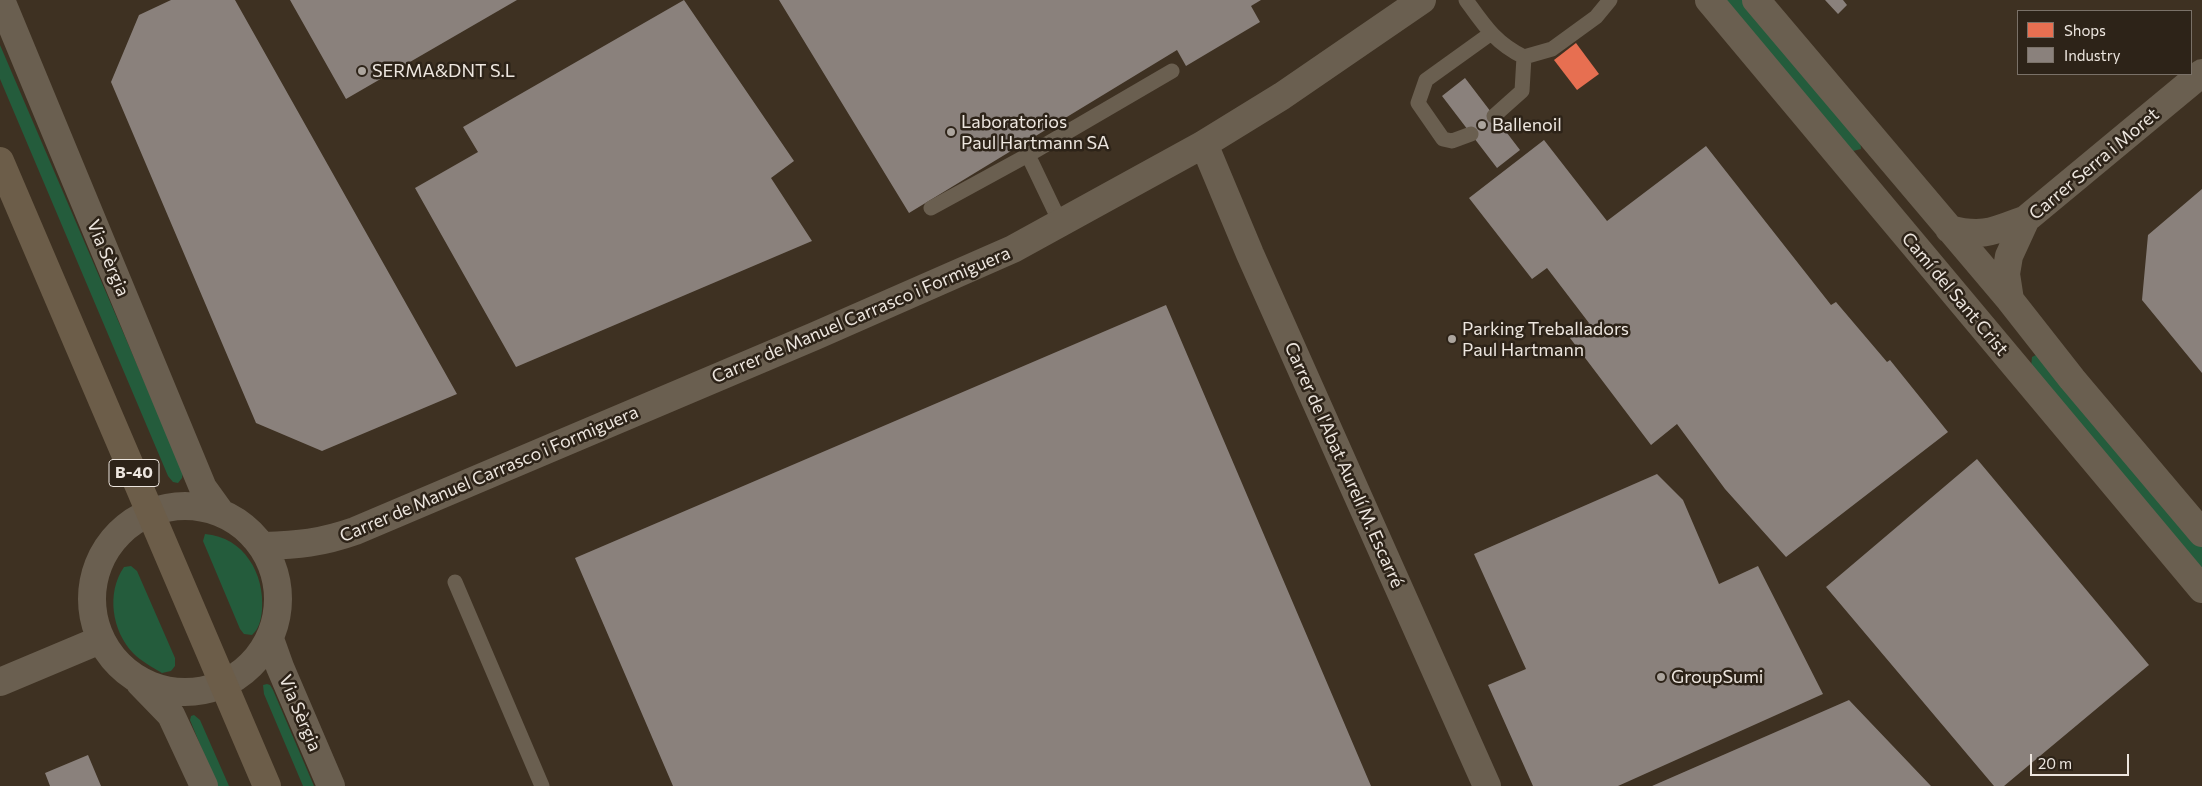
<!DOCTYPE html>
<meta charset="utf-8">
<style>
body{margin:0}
#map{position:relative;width:2202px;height:786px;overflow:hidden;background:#322c26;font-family:Commissioner,sans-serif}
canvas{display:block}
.legend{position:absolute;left:2017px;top:10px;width:175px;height:65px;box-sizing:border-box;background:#2d2318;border:1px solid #7a7168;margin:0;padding:6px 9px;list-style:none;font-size:15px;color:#ede6df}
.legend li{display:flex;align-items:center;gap:10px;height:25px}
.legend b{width:25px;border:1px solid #7a7168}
.scale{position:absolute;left:2030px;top:754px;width:99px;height:22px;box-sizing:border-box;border:2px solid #ede6df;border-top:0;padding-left:6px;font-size:15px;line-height:18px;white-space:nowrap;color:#ede6df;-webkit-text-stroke:4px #2d2318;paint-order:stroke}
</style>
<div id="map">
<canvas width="2202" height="786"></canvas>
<ul class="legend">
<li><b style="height:14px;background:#e76f51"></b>Shops</li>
<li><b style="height:14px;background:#8a817c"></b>Industry</li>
</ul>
<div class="scale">20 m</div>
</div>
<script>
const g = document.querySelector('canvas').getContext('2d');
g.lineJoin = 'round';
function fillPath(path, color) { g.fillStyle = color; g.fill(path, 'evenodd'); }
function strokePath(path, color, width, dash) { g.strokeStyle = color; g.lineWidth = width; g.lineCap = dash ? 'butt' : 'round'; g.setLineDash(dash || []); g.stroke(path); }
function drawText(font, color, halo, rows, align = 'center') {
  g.font = font + ' Commissioner,sans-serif'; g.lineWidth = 5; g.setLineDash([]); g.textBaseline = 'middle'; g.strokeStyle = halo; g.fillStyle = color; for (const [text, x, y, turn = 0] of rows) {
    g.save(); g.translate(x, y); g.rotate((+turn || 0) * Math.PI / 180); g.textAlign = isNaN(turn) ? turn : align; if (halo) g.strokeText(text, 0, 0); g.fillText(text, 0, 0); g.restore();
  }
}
const built = new Path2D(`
 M 0,0 L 2202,0 L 2202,786 L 0,786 ZM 2018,11 L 2191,11 L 2191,74 L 2018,74 Z`);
const green = new Path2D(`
 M 1721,0 L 1742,0 L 1860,140 L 1861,149 L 1853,151 Z
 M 0,45 L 183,472 L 182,478 L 178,483 L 173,482 L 168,476 L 0,79 Z
 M 2036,355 L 2202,546 L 2202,572 L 2031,367 L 2032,357 Z
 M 205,534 C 244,537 265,574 262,610 C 261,620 259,629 252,635 L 244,634 L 240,629 L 203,541 Z
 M 131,566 L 137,571 L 175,658 L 175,666 L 171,671 L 162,673 C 152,667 141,661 133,653 C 112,631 106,593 124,567 Z
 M 267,684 L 270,685 L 273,690 L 314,786 L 303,786 L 264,694 L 263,685 Z
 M 194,715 L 200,720 L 229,786 L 217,786 L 190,720 L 191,716 Z`);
const shops = new Path2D(`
 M 1576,43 L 1599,74 L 1577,90 L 1554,60 Z`);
const industry = new Path2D(`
 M 171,0 L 235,0 L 457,394 L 322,451 L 256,423 L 111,82 L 139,15 Z
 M 290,0 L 517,0 L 346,99 Z
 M 684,0 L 794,161 L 771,178 L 812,241 L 516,367 L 415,188 L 478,152 L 463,127 Z
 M 779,0 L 1261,0 L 1251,6 L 1260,22 L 1186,66 L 1177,50 L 909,213 Z
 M 1825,0 L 1843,0 L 1847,5 L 1838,14 Z
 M 1465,78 L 1520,150 L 1497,168 L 1442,96 Z
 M 1544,140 L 1607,221 L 1706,146 L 1831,305 L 1836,302 L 1887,362 L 1890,360 L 1948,432 L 1786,557 L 1725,489 L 1677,424 L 1651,445 L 1570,338 L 1589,323 L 1547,268 L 1532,279 L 1469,198 Z
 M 2202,189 L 2202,373 L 2142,300 L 2148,235 Z
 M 1166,305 L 1371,786 L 673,786 L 575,558 Z
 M 1977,459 L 2149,665 L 2004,786 L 1994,786 L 1826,587 Z
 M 1657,474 L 1683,500 L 1719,584 L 1758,566 L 1823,694 L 1618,786 L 1533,786 L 1488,685 L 1526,669 L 1474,554 Z
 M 1849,700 L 1931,786 L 1652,786 Z
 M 88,755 L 101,786 L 50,786 L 45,773 Z`);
const service = new Path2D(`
 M 1466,0 C 1484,25 1495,43 1524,57 L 1552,49 L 1596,17 L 1610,0
 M 1494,116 L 1522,91 L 1524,57
 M 1471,134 L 1452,141 L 1443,139 L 1418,103 L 1426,80 L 1490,34
 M 931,208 L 1028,155
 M 1061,224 L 1028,155 L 1172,71
 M 455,582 L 542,786`);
const minor = new Path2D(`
 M 1,0 L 203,488 L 221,513
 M 1709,0 L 2202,589
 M 1756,0 L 2010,300 L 2072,379 L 2202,533
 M 1204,144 L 1250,254 L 1487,786
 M 1949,229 C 1983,238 1994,231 2026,219
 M 2010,300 L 2006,274 L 2009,256 L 2026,219 L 2202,73
 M92 599a93 93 0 1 1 186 0a93 93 0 1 1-186 0Z
 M 263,546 C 298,545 321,543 355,531 L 815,336 L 1013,249 L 1204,144 L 1282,96 L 1422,0
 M 270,639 L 280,667 L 331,786
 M 0,682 L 100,640
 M 140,683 L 171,715 L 204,786`);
const primary = new Path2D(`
 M 0,161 L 267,786`);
const markers = [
 [362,71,5,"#aca59e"],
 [1482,125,5,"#aca59e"],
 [951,132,5,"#aca59e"],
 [1452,339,5,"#aca59e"],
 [1661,677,5,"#aca59e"]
];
const shields = [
 [134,473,50]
];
const shieldNames = [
 ["B-40",134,473]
];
const poiNames = [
 ["SERMA&DNT S.L",372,71],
 ["Laboratorios",961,122],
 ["Paul Hartmann SA",961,143],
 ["Ballenoil",1492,125],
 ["Parking Treballadors",1462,329],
 ["Paul Hartmann",1462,350],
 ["GroupSumi",1671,677]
];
const streetNames = [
 ["Carrer Serra i Moret",2094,164,-40],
 ["Via Sèrgia",108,258,67],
 ["Camí del Sant Crist",1955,294,50],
 ["Carrer de Manuel Carrasco i Formiguera",861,315,-23],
 ["Carrer de l'Abat Aurelí M. Escarré",1344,465,66],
 ["Carrer de Manuel Carrasco i Formiguera",489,474,-23],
 ["Via Sèrgia",300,713,67]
];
fillPath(built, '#3e3122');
fillPath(green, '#245c3c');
fillPath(shops, '#e76f51');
fillPath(industry, '#8a817c');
strokePath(service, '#6a5f50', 15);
strokePath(minor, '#6a5f50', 28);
strokePath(primary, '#6c5d49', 28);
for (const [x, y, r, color] of markers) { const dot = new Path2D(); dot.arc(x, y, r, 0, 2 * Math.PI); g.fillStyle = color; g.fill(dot); strokePath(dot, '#2d2318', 2); }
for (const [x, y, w] of shields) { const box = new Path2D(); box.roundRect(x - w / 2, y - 13.5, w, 27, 4); g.fillStyle = '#2d2318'; g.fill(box); strokePath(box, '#ede6df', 1); }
drawText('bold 16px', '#ede6df', null, shieldNames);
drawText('18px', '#ede6df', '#2d2318', poiNames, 'left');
drawText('18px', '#ede6df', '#2d2318', streetNames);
</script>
